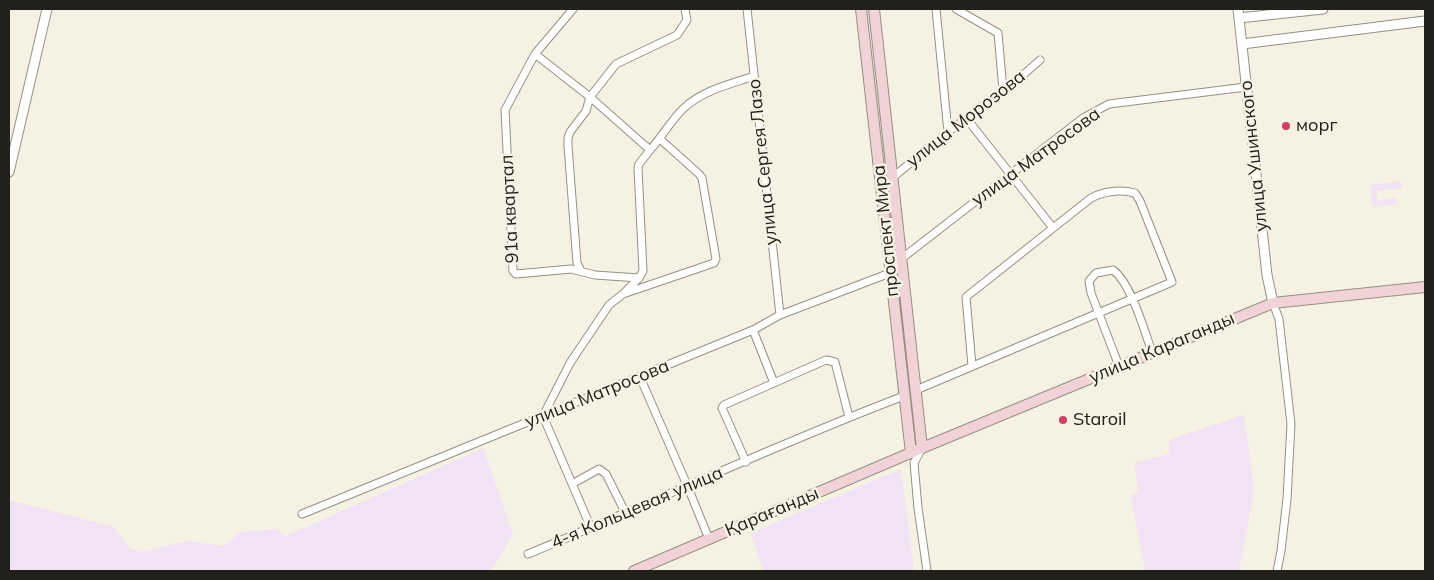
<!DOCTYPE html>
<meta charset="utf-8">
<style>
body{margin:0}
#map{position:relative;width:1434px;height:580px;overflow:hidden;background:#f6f2e3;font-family:Mulish,sans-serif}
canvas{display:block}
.frame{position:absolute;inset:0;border:10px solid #22201b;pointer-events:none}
</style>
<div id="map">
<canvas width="1434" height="580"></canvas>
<div class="frame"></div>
</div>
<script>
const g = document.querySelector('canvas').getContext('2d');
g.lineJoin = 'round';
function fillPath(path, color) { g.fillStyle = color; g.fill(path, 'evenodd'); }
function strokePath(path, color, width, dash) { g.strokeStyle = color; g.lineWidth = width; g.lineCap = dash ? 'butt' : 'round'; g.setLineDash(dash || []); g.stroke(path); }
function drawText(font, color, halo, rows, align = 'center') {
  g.font = font + ' Mulish,sans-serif'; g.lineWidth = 5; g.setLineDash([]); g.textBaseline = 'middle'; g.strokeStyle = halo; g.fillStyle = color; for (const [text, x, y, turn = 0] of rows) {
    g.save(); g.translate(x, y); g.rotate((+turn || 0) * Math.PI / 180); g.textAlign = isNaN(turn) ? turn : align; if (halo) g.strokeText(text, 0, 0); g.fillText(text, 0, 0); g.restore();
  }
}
const industrial = new Path2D(`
 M 1401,181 L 1402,188 L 1376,191 L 1377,201 L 1396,198 L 1397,204 L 1373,207 L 1370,185 Z
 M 1244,415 L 1254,491 L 1239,571 L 1145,571 L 1131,495 L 1138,493 L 1135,463 L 1169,454 L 1169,440 Z
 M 483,448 L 513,534 L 491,571 L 9,571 L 9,500 L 114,527 L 129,548 L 141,552 L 187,541 L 223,546 L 241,532 L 277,529 L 286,536 Z
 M 901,469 L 914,571 L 763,571 L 751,533 Z`);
const minor = new Path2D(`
 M 573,9 L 535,54 L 505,110 L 513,271 L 516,274 L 571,269 L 595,275 L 639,278
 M 747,9 L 780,315
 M 936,9 L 948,132
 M 956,9 L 998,33 L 1003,90
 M 535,54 L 590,97 L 650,150 C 662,137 671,120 684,108 C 703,90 731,84 754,76
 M 967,119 L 1053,228
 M 892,178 L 948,132 L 1023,75 L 1040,60
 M 581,271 L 577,263 L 568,146 L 568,138 L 570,132 L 586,111 L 590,97 L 616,64 L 677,35 L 687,20 L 685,9
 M 625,292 L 639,278 L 643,271 L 638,168 L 639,164 L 650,150
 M 1273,303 L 1279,319 L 1291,424 L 1287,499 L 1281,551 L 1277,571
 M 753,330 L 774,383
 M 1119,366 L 1091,293 L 1089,281 L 1096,273 L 1113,270 C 1131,283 1144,330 1152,352
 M 640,377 L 687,485 L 709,539
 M 916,390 L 1172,282 L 1140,201 L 1135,193 C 1119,189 1105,191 1091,198 L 966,297 L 972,366
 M 922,448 L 914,463 L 918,508 L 927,571
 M 746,462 L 722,408 L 724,405 L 826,360 L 835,362 L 849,417
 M 572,484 L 599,469 L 606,474 L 626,514
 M 302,514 L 753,330 L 780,315 L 890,273 L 901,259 L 1083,118 L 1109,104 L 1246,87
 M 591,528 L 543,416 L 570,363 L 609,305 L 623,294 L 714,263 L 716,259 L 702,178 L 699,174 L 660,139
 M 528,554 C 654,502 777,444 904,396`);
const tertiary = new Path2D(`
 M 1238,9 L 1267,275 L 1273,303
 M 1239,18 L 1323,9
 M 1242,44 L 1425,21
 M 9,172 L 47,9`);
const secondary = new Path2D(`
 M 861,9 L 911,453
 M 874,9 L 922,448
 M 634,571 L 922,448 L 1273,303 L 1425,287`);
const markers = [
 [1286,126,5,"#d04168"],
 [1063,420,5,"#d04168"]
];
const streetNames = [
 ["улица Морозова",966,119,-38],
 ["улица Ушинского",1254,156,-96],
 ["улица Матросова",1036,157,-36],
 ["улица Сергея Лазо",763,162,-96],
 ["91а квартал",510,209,-93],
 ["проспект Мира",886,231,-96],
 ["улица Караганды",1162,348,-23],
 ["улица Матросова",597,394,-22],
 ["4-я Кольцевая улица",637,508,-23],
 ["Қарағанды",772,512,-23]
];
const poiNames = [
 ["морг",1296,126],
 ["Staroil",1073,420]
];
fillPath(industrial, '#f1e2f5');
strokePath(minor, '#949183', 9);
strokePath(tertiary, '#949183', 11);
strokePath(secondary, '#949183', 12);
strokePath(minor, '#fff', 7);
strokePath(tertiary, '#fff', 9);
strokePath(secondary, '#f1d2d7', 10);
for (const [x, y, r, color] of markers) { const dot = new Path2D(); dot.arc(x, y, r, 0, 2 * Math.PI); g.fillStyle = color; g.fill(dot); strokePath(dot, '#f6f2e3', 2); }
drawText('18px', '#22201b', '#f6f2e3', streetNames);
drawText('18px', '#22201b', '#f6f2e3', poiNames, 'left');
</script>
